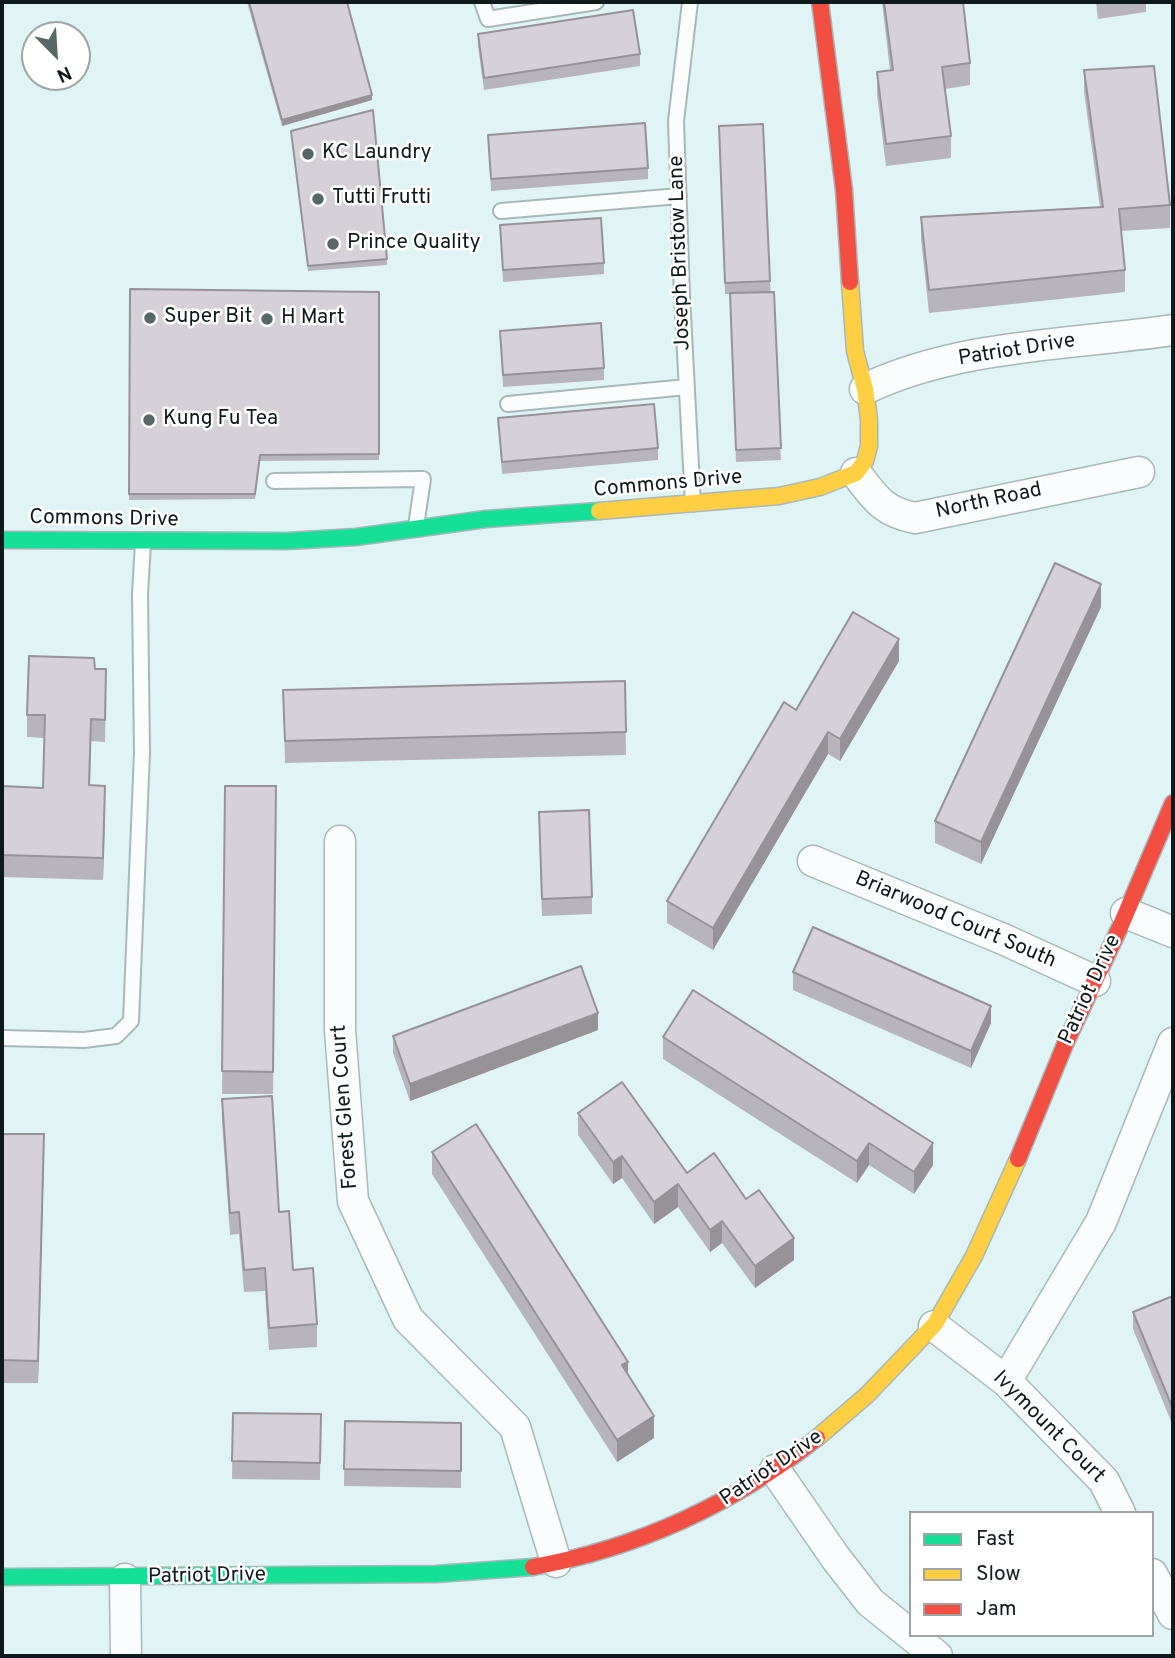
<!DOCTYPE html>
<style>
body{margin:0}
#map{position:relative;width:1175px;height:1658px;overflow:hidden;background:#e0f4f6;font-family:Overpass,sans-serif}
canvas{display:block}
.frame{position:absolute;inset:0;border:4px solid #0d191a;pointer-events:none}
.legend{position:absolute;left:909px;top:1511px;width:245px;height:126px;box-sizing:border-box;background:#fff;border:2px solid #9ea3a3;margin:0;padding:9px 12px;list-style:none;font-size:21px;color:#0d191a}
.legend li{display:flex;align-items:center;gap:14px;height:35px}
.legend b{width:35px;border:2px solid #9ea3a3}
.north{position:absolute;left:21px;top:21px;width:70px;height:70px;box-sizing:border-box;background:#fff;border:2px solid #9ea3a3;border-radius:50%;rotate:156deg;font-size:19px;font-weight:700;line-height:28px;text-align:center;color:#0d191a}
.north::after{content:'';display:block;margin:auto;width:24px;height:32px;background:#576667;clip-path:polygon(50% 0,100% 100%,50% 72%,0 100%)}
</style>
<div id="map">
<canvas width="1175" height="1658"></canvas>
<div class="frame"></div>
<ul class="legend">
<li><b style="height:9px;background:#16e098"></b>Fast</li>
<li><b style="height:9px;background:#ffcf43"></b>Slow</li>
<li><b style="height:9px;background:#f24e42"></b>Jam</li>
</ul>
<div class="north">N</div>
</div>
<script>
const g = document.querySelector('canvas').getContext('2d');
g.lineJoin = 'round';
function strokePath(path, color, width, dash) { g.strokeStyle = color; g.lineWidth = width; g.lineCap = dash ? 'butt' : 'round'; g.setLineDash(dash || []); g.stroke(path); }
function fillPath(path, color) { g.fillStyle = color; g.fill(path, 'evenodd'); }
function drawText(font, color, halo, rows, align = 'center') {
  g.font = font + ' Overpass,sans-serif'; g.lineWidth = 5; g.setLineDash([]); g.textBaseline = 'middle'; g.strokeStyle = halo; g.fillStyle = color; for (const [text, x, y, turn = 0] of rows) {
    g.save(); g.translate(x, y); g.rotate((+turn || 0) * Math.PI / 180); g.textAlign = isNaN(turn) ? turn : align; if (halo) g.strokeText(text, 0, 0); g.fillText(text, 0, 0); g.restore();
  }
}
const lane = new Path2D(`
 M 482,2 L 488,19 L 596,2
 M 690,2 L 676,121 L 682,296 L 693,504
 M 501,211 L 679,196
 M 508,404 L 687,387
 M 274,481 L 423,479 L 416,526
 M 2,1038 L 84,1040 L 116,1036 L 131,1021 L 142,752 L 140,594 L 143,543`);
const street = new Path2D(`
 M 865,389 C 960,344 1070,345 1173,330
 M 856,473 C 875,498 883,512 915,518 L 1139,472
 M 340,841 L 340,1030 L 353,1201 L 408,1319 L 515,1427 L 556,1562
 M 813,861 L 1003,939 L 1095,981
 M 1126,913 L 1173,932
 M 934,1326 L 1006,1381 L 1104,1481 L 1120,1513
 M 1006,1381 L 1101,1222 L 1173,1043
 M 775,1470 L 835,1557 L 870,1602 L 911,1635
 M 1152,1574 L 1173,1614
 M 125,1579 L 126,1656
 M 911,1635 L 937,1656`);
const fast = new Path2D(`
 M 2,540 L 287,541 L 356,537 L 486,519 L 599,511
 M 2,1577 L 436,1574 L 533,1567`);
const slow = new Path2D(`
 M 599,511 L 779,496 L 820,487 L 856,473 L 865,461 L 869,446 L 869,419 L 865,389 L 855,351 L 850,282
 M 817,1438 L 867,1395 L 935,1324 L 974,1256 L 1018,1159`);
const jam = new Path2D(`
 M 820,2 L 844,190 L 850,282
 M 1018,1159 L 1066,1042 L 1121,925 L 1173,803
 M 533,1567 C 638,1548 733,1504 817,1438`);
const wall = new Path2D(`
 M 247,2 L 347,2 L 372,100 L 282,126 Z
 M 882,2 L 963,2 L 970,63 L 970,85 L 945,89 L 951,136 L 951,158 L 886,166 L 877,94 L 877,72 L 890,70 Z
 M 1096,2 L 1146,2 L 1146,12 L 1098,19 Z
 M 478,34 L 640,54 L 640,66 L 484,90 L 478,46 Z
 M 1084,70 L 1170,205 L 1170,228 L 1121,231 L 1125,270 L 1125,292 L 929,313 L 921,239 L 921,217 L 1100,207 L 1084,92 Z
 M 291,131 L 387,259 L 387,265 L 308,271 Z
 M 488,135 L 648,168 L 648,179 L 491,191 Z
 M 719,138 L 770,281 L 781,460 L 736,462 L 730,294 L 725,294 Z
 M 500,225 L 604,263 L 604,274 L 503,282 Z
 M 130,289 L 379,292 L 379,460 L 260,461 L 255,499 L 129,500 Z
 M 500,331 L 604,368 L 604,380 L 503,387 Z
 M 498,418 L 658,448 L 658,460 L 502,474 Z
 M 1101,607 L 981,864 L 935,843 L 935,821 Z
 M 899,661 L 840,761 L 828,754 L 713,950 L 667,923 L 667,901 L 796,710 Z
 M 95,669 L 106,691 L 105,742 L 91,741 L 90,785 L 105,808 L 103,880 L 2,877 L 2,786 L 43,788 L 44,738 L 27,737 L 27,715 Z
 M 625,681 L 626,755 L 285,763 L 283,690 Z
 M 225,786 L 276,786 L 273,1094 L 222,1094 Z
 M 539,812 L 592,897 L 592,914 L 542,916 Z
 M 793,972 L 991,1023 L 971,1068 L 793,990 Z
 M 598,1030 L 410,1101 L 393,1053 L 393,1036 Z
 M 663,1037 L 933,1165 L 914,1194 L 869,1165 L 857,1183 L 663,1059 Z
 M 222,1099 L 279,1212 L 293,1270 L 317,1324 L 317,1347 L 269,1350 L 265,1291 L 244,1292 L 239,1234 L 230,1235 L 222,1121 Z
 M 578,1113 L 687,1173 L 746,1199 L 794,1260 L 755,1288 L 722,1243 L 710,1252 L 678,1207 L 654,1224 L 622,1178 L 613,1184 L 578,1135 Z
 M 2,1134 L 44,1156 L 38,1383 L 2,1383 Z
 M 432,1152 L 628,1375 L 654,1438 L 617,1462 L 432,1174 Z
 M 1173,1296 L 1173,1426 L 1133,1329 L 1133,1312 Z
 M 233,1413 L 321,1414 L 320,1480 L 232,1479 Z
 M 345,1421 L 461,1423 L 461,1488 L 344,1486 Z`);
const shadedWall = new Path2D(`
 M 372,95 L 372,100 L 282,126 L 282,120 Z
 M 1101,584 L 1101,607 L 981,864 L 981,842 Z
 M 899,639 L 899,661 L 840,761 L 840,739 Z
 M 828,732 L 828,754 L 713,950 L 713,928 Z
 M 105,786 L 105,808 L 103,880 L 103,858 Z
 M 991,1006 L 991,1023 L 971,1068 L 971,1051 Z
 M 598,1013 L 598,1030 L 410,1101 L 410,1084 Z
 M 44,1134 L 44,1156 L 38,1383 L 38,1361 Z
 M 869,1143 L 869,1165 L 857,1183 L 857,1161 Z
 M 933,1143 L 933,1165 L 914,1194 L 914,1172 Z
 M 622,1156 L 622,1178 L 613,1184 L 613,1162 Z
 M 678,1184 L 678,1207 L 654,1224 L 654,1202 Z
 M 722,1221 L 722,1243 L 710,1252 L 710,1230 Z
 M 794,1238 L 794,1260 L 755,1288 L 755,1266 Z
 M 628,1362 L 628,1384 L 622,1365 Z
 M 654,1416 L 654,1438 L 617,1462 L 617,1440 Z`);
const building = new Path2D(`
 M 249,2 L 347,2 L 372,95 L 282,120 Z
 M 884,2 L 963,2 L 970,63 L 942,67 L 951,136 L 886,144 L 877,72 L 893,70 Z
 M 633,10 L 640,54 L 484,78 L 478,34 Z
 M 1154,66 L 1170,205 L 1119,209 L 1125,270 L 929,290 L 921,217 L 1103,207 L 1084,70 Z
 M 373,110 L 387,259 L 308,266 L 291,131 Z
 M 645,123 L 648,168 L 491,179 L 488,135 Z
 M 763,124 L 770,281 L 725,283 L 719,126 Z
 M 601,218 L 604,263 L 503,270 L 500,225 Z
 M 130,289 L 379,292 L 379,454 L 260,455 L 255,494 L 129,494 Z
 M 774,292 L 781,448 L 736,450 L 730,293 Z
 M 601,323 L 604,368 L 503,375 L 500,331 Z
 M 654,404 L 658,448 L 502,462 L 498,418 Z
 M 1055,563 L 1101,584 L 981,842 L 935,821 Z
 M 853,612 L 899,639 L 840,739 L 828,732 L 713,928 L 667,901 L 784,702 L 796,710 Z
 M 29,656 L 94,658 L 95,669 L 106,669 L 105,720 L 91,719 L 89,785 L 105,786 L 103,858 L 2,855 L 2,786 L 43,788 L 45,715 L 27,715 Z
 M 625,681 L 626,732 L 285,741 L 283,690 Z
 M 225,786 L 276,786 L 273,1072 L 222,1071 Z
 M 589,810 L 592,897 L 542,899 L 539,812 Z
 M 813,927 L 991,1006 L 971,1051 L 793,972 Z
 M 581,966 L 598,1013 L 410,1084 L 393,1036 Z
 M 693,990 L 933,1143 L 914,1172 L 869,1143 L 857,1161 L 663,1037 Z
 M 622,1082 L 687,1173 L 714,1153 L 746,1199 L 759,1190 L 794,1238 L 755,1266 L 722,1221 L 710,1230 L 678,1184 L 654,1202 L 622,1156 L 613,1162 L 578,1113 Z
 M 272,1096 L 279,1212 L 289,1211 L 293,1270 L 313,1268 L 317,1324 L 269,1328 L 265,1268 L 244,1270 L 239,1212 L 230,1213 L 222,1099 Z
 M 476,1124 L 628,1362 L 622,1365 L 654,1416 L 617,1440 L 432,1152 Z
 M 2,1134 L 44,1134 L 38,1361 L 2,1360 Z
 M 1173,1296 L 1173,1409 L 1133,1312 Z
 M 233,1413 L 321,1414 L 320,1463 L 232,1461 Z
 M 345,1421 L 461,1423 L 461,1471 L 344,1469 Z`);
const markers = [
 [308,154,7,"#576667"],
 [318,199,7,"#576667"],
 [333,244,7,"#576667"],
 [150,318,7,"#576667"],
 [267,319,7,"#576667"],
 [149,420,7,"#576667"]
];
const poiNames = [
 ["KC Laundry",322,154],
 ["Tutti Frutti",332,199],
 ["Prince Quality",347,244],
 ["Super Bit",164,318],
 ["H Mart",281,319],
 ["Kung Fu Tea",163,420]
];
const streetNames = [
 ["Joseph Bristow Lane",681,253,-92],
 ["Patriot Drive",1017,351,-9],
 ["Commons Drive",668,485,-5],
 ["North Road",989,502,-12],
 ["Commons Drive",104,520,1],
 ["Briarwood Court South",955,921,23],
 ["Patriot Drive",1091,990,-65],
 ["Forest Glen Court",346,1107,-94],
 ["Ivymount Court",1048,1428,45],
 ["Patriot Drive",772,1469,-34],
 ["Patriot Drive",207,1577,-1]
];
strokePath(lane, '#a8b8ba', 18);
strokePath(street, '#a8b8ba', 33);
strokePath(fast, '#a8b8ba', 19);
strokePath(slow, '#a8b8ba', 19);
strokePath(jam, '#a8b8ba', 19);
strokePath(lane, '#fafdfe', 14);
strokePath(street, '#fafdfe', 30);
strokePath(fast, '#16e098', 16);
strokePath(slow, '#ffcf43', 16);
strokePath(jam, '#f24e42', 16);
fillPath(wall, '#b8b4bb');
fillPath(shadedWall, '#969298');
fillPath(building, '#d6d1d9');
strokePath(building, '#969298', 2);
for (const [x, y, r, color] of markers) { const dot = new Path2D(); dot.arc(x, y, r, 0, 2 * Math.PI); g.fillStyle = color; g.fill(dot); strokePath(dot, '#fff', 2.5); }
drawText('21px', '#0d191a', '#fff', poiNames, 'left');
drawText('21px', '#0d191a', '#fff', streetNames);
</script>
